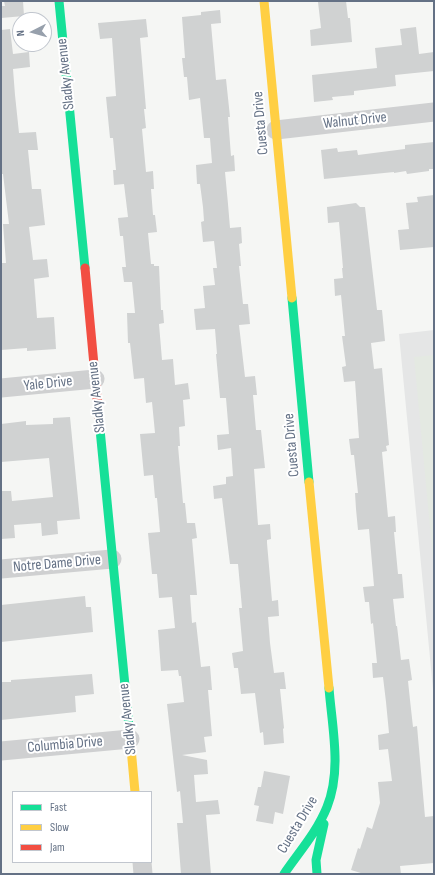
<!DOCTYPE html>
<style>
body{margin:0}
#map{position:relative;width:435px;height:875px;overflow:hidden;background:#f5f6f4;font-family:"Sofia Sans Condensed",sans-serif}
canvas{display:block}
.frame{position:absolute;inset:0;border:2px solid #647185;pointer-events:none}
.legend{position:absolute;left:12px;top:791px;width:140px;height:72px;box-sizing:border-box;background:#fff;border:1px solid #c1c6ce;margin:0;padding:5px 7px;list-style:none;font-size:12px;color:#647185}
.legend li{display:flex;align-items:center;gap:8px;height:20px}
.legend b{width:20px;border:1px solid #c1c6ce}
.north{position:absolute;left:12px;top:12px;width:40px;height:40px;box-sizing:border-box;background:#fff;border:1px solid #c1c6ce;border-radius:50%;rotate:264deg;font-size:11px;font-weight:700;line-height:16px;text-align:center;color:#647185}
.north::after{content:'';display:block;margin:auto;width:14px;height:18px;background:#97a0ac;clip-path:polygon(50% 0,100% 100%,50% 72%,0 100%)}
</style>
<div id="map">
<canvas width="435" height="875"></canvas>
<div class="frame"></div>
<ul class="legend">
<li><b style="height:5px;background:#16e098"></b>Fast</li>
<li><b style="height:5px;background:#ffcf43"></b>Slow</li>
<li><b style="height:5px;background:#f24e42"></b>Jam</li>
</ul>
<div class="north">N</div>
</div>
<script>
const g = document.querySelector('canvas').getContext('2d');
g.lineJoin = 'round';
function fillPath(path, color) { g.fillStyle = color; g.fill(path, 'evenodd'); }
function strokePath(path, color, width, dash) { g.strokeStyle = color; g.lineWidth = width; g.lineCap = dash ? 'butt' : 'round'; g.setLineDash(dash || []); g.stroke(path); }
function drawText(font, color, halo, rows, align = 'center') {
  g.font = font + ' "Sofia Sans Condensed",sans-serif'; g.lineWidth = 4; g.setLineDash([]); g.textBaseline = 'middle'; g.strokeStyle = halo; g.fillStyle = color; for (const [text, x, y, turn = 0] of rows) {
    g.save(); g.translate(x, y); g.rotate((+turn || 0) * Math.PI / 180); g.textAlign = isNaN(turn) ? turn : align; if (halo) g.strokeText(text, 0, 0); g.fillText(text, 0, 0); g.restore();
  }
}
const built = new Path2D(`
 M 434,330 L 434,700 L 399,334 Z`);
const green = new Path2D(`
 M 434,355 L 434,570 L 414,357 Z`);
const building = new Path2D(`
 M 4,1 L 23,1 L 24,16 L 1,18 L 1,6 L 5,6 Z
 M 331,1 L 346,1 L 348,18 L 350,18 L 352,42 L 311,46 L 310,30 L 321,28 L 318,2 Z
 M 220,10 L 221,23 L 211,24 L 216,80 L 226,79 L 230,117 L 228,117 L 231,156 L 234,155 L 235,171 L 225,172 L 228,204 L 230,228 L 241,227 L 242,243 L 239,244 L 241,266 L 239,266 L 243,304 L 248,304 L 250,324 L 239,325 L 245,377 L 255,376 L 257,395 L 253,395 L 256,430 L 261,430 L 265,468 L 254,469 L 258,525 L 270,524 L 271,539 L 267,540 L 267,543 L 272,601 L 278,600 L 279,616 L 268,617 L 270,643 L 274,673 L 284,672 L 286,689 L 280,689 L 284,728 L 283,729 L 284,743 L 264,745 L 263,732 L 260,733 L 255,693 L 241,694 L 238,668 L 234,668 L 232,653 L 243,651 L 239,608 L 242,608 L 238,564 L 230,564 L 222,498 L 214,499 L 213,486 L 226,484 L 226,477 L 233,476 L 231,448 L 218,450 L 217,435 L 229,434 L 226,398 L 220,398 L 216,354 L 217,354 L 215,329 L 196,330 L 194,309 L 205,308 L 203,286 L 215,285 L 213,268 L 217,268 L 214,241 L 203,242 L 201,222 L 204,221 L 203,207 L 200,184 L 197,184 L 196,165 L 212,163 L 210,138 L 204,138 L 200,98 L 189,100 L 187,77 L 184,77 L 182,58 L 185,58 L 182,17 L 201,15 L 201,12 Z
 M 146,19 L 148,37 L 140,38 L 146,109 L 144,109 L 146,128 L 142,129 L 146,172 L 153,171 L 154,189 L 151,189 L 153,215 L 155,215 L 157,232 L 148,233 L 151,264 L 154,264 L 154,266 L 159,266 L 161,310 L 163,310 L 164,323 L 159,324 L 162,360 L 173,359 L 175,385 L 188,383 L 190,399 L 183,400 L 185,426 L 179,427 L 180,446 L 178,446 L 183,503 L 185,503 L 187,523 L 195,523 L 197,538 L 192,539 L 197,595 L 190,595 L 192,623 L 196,622 L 201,667 L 210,666 L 212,690 L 208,690 L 212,736 L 204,737 L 206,752 L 182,755 L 207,760 L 208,774 L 194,775 L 196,802 L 218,800 L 220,814 L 206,815 L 211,874 L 181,874 L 177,823 L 183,823 L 180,791 L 177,792 L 167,704 L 184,702 L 181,676 L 179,676 L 178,670 L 161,671 L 158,630 L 175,628 L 172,597 L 159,598 L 157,574 L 152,574 L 148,533 L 160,532 L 157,498 L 155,498 L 153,475 L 144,476 L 140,434 L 155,433 L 152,402 L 146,403 L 144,378 L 134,379 L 130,343 L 128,343 L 127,313 L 135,313 L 132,282 L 124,282 L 122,267 L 126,267 L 123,236 L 120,236 L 118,218 L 128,217 L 124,184 L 114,185 L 113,170 L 116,170 L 113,138 L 110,138 L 106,97 L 116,96 L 112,38 L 100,39 L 98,23 Z
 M 416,27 L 419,54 L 434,52 L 434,71 L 395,75 L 396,86 L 354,91 L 354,95 L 332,97 L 333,100 L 314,102 L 312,75 L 377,68 L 375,48 L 402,45 L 400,29 Z
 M 10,29 L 13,54 L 29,52 L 30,67 L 13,69 L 15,95 L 19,133 L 36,132 L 38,150 L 28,150 L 32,189 L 41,189 L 45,225 L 29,227 L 33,260 L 47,259 L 49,277 L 34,279 L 37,318 L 54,317 L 56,349 L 27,351 L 27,348 L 1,350 L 1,263 L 6,263 L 3,224 L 9,224 L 3,174 L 1,174 L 1,30 Z
 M 434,142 L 434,169 L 429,169 L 429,171 L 407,174 L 406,171 L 394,173 L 394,172 L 324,179 L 321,150 L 337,148 L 338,152 L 357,150 L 358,155 L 405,149 L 405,145 Z
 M 434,195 L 434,247 L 400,250 L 398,230 L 409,229 L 406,203 L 418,202 L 417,197 Z
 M 356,203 L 360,207 L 365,207 L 377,310 L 382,310 L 385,341 L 371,343 L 374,369 L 382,368 L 389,445 L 386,446 L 387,451 L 382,452 L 388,517 L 395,516 L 396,532 L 394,532 L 398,574 L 402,574 L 404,598 L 393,599 L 396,626 L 397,626 L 401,660 L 409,659 L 412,680 L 408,681 L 410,700 L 413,727 L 417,726 L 425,817 L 434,816 L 434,863 L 400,866 L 401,874 L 364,874 L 351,870 L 358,848 L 360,849 L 367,827 L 372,829 L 380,803 L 378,782 L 392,781 L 388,749 L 379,750 L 378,735 L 389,733 L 386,702 L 383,677 L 373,678 L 372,663 L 377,663 L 373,623 L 371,624 L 369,602 L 365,602 L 363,587 L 374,586 L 369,529 L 358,530 L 356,509 L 355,493 L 358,493 L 354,455 L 351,455 L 349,439 L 359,438 L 355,381 L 344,382 L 342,367 L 346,366 L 342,336 L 345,336 L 341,295 L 335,296 L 334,279 L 343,278 L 342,268 L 343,268 L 339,222 L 328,223 L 327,207 Z
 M 70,417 L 80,519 L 57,521 L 58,534 L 42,536 L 41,523 L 14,525 L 15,538 L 1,539 L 1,491 L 11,491 L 12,501 L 53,497 L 49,458 L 1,462 L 1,424 L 26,421 L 26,425 L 53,424 L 53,418 Z
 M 85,596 L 86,607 L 91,607 L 93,632 L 1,642 L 1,605 Z
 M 92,674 L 94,694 L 75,696 L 76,712 L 1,720 L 1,682 L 11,682 L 11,680 Z
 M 264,771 L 290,776 L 283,814 L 275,812 L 273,824 L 256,821 L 259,806 L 254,805 L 258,787 L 261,787 Z`);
const street = new Path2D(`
 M 276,130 L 434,112
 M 1,388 L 95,379
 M 1,569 L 112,559
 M 1,751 L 130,739
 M 142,862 L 143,874`);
const fast = new Path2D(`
 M 59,1 L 85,268
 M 292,298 L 309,482
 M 99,419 L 130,737
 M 284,874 C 299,852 317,832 327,807 C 342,770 332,727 329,688
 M 317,874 L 316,860 L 324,824`);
const slow = new Path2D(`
 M 264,1 L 292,298
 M 309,482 L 329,688
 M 130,737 L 135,792`);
const jam = new Path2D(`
 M 85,268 L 99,419`);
const streetNames = [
 ["Sladky Avenue",66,74,-96],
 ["Walnut Drive",355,121,-6],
 ["Cuesta Drive",261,123,-95],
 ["Yale Drive",48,384,-6],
 ["Sladky Avenue",97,397,-96],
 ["Cuesta Drive",292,445,-95],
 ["Notre Dame Drive",57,564,-5],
 ["Sladky Avenue",128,719,-96],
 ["Columbia Drive",65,745,-5],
 ["Cuesta Drive",298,825,-59]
];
fillPath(built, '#e5e6e6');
fillPath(green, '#e4e9e2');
fillPath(building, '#d0d2d2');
strokePath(street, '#cfd0d1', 19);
strokePath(fast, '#16e098', 9);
strokePath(slow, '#ffcf43', 9);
strokePath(jam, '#f24e42', 9);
drawText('15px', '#647185', '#fff', streetNames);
</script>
